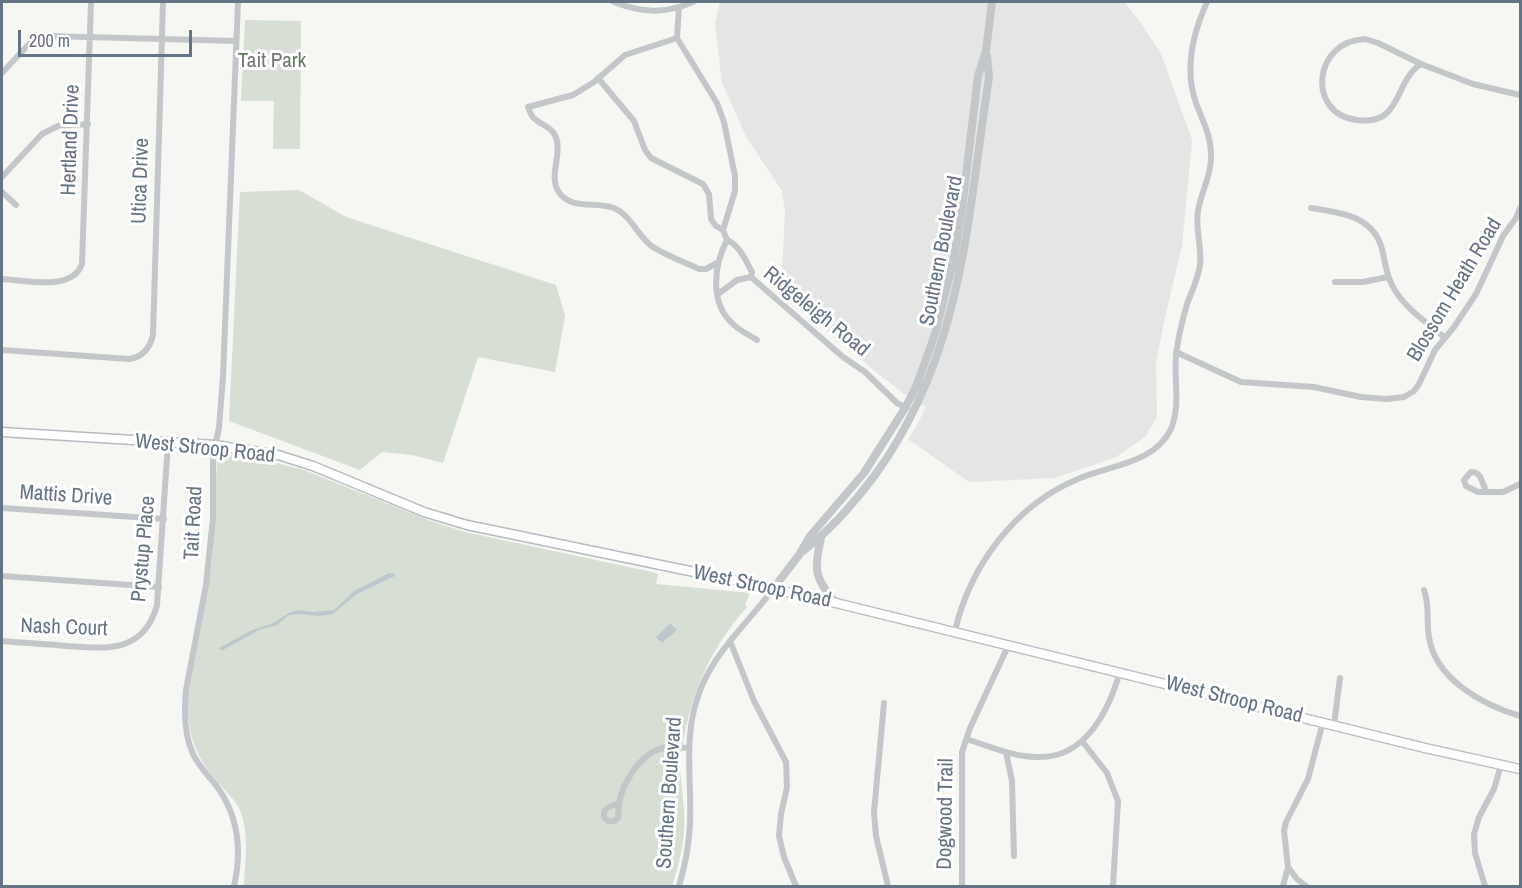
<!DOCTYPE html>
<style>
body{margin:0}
#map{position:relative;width:1522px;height:888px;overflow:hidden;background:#f6f6f3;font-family:"Archivo Narrow",sans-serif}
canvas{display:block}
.frame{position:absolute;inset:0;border:3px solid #647485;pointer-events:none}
.scale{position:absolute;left:18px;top:30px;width:174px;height:27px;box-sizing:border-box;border:3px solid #647485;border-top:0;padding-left:8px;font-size:18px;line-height:21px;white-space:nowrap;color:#647485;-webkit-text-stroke:4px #fff;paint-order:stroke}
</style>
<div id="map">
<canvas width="1522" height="888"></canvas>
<div class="frame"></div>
<div class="scale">200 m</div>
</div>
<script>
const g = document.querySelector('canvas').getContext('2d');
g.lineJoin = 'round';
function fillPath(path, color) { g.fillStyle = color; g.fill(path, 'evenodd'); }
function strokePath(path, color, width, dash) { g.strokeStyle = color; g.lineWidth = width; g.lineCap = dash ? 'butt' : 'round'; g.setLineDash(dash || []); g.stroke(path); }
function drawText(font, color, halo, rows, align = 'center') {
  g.font = font + ' "Archivo Narrow",sans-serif'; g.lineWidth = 6; g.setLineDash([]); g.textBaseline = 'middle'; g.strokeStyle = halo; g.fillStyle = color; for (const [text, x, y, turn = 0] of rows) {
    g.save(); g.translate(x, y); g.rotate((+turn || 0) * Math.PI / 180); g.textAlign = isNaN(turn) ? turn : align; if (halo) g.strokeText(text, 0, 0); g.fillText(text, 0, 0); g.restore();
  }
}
const built = new Path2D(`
 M 720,2 L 1124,2 L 1141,23 L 1161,54 L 1192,140 L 1182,246 L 1165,317 L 1156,363 L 1157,417 L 1145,437 L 1116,457 L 1055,478 L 969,482 L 908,439 L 916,427 L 926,407 L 904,394 L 881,376 L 790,301 L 784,286 L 782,272 L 785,212 L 782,191 L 747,138 L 722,83 L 715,24 Z`);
const green = new Path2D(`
 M 245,20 L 301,21 L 300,149 L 273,149 L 274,101 L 241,101 Z
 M 299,190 L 346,217 L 556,285 L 565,316 L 555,372 L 478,357 L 443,463 L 412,455 L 382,452 L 360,470 L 229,421 L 240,192 Z
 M 224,454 L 257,458 L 304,470 L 431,521 L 465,532 L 652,572 L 658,574 L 656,584 L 750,593 L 745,605 L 747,607 C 714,644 693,687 684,737 C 684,741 681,746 681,750 C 678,769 683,791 684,810 C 686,836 680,862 672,886 L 244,886 C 245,862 250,832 239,808 C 234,798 223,789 216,780 C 192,751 187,731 188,694 L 212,560 L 217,459 Z`);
const water = new Path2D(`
 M 389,573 L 395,574 L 395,576 L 357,594 L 333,614 L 320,616 L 300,614 L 289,615 L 277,625 L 259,630 L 223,650 L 220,650 L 219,648 L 252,630 L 271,624 L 289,613 L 298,610 L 313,612 L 334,610 L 354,591 Z
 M 670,623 L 677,630 L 662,643 L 656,637 Z`);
const minor = new Path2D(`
 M 614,2 C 642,13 665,14 693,2
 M 679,7 L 677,38 L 717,103 L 724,122 L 735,176 L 735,191 L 723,230
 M 677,38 L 625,55 L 594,82 L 573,95 L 528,107 C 530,111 531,117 535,119 C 544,127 554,127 557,141 C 561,159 547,179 561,195 C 575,210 597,201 614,208 C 631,215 638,237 653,247 C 667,256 684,262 699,269 L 706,269 L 717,263
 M 1365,39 L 1378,43 L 1421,64 C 1393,82 1403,126 1357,120 C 1306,114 1313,41 1365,39 Z
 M 1421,64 L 1473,84 L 1520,95
 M 2,73 L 29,44 L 49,36 L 236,41
 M 598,78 L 634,121 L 645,150 L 651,158 L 703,184 L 709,194 L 711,219 L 716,226 L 723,230 L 727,240 C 714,265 709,303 733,324 C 740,331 749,335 757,340
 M 2,177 L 42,134 L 58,126 L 88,124
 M 2,192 L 16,205
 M 1311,208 C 1340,213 1373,215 1382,249 C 1385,261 1386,274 1392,285 C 1403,307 1426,322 1444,337
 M 727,240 C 740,246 745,259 752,272 L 751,277
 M 2,279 C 26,280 72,292 82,264 L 91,2
 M 1335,282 L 1363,282 L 1388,277
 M 718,294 L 737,280 L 751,277 L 843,357 L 865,372 L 897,403 L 907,408
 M 2,350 L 129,359 C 143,357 150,348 153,335 L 163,2
 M 1176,352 L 1241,382 L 1314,387 L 1361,397 L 1387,399 L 1404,397 L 1414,391 L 1419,384 L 1435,350 L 1454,327 L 1476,294 L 1503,236 L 1516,218 L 1520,208
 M 1471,472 C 1483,472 1481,484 1487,492 L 1478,492 L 1466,486 L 1464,480 Z
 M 1487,492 L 1503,492 L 1520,484
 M 2,508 L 164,519
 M 2,576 L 159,587
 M 1424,590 C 1430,606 1426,620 1429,637 C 1435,679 1483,705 1520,716
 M 955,631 C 970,566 1015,505 1078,479 C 1110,465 1154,464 1171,429 C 1182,402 1172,375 1177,348 C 1179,334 1183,318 1187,304 C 1192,291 1198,279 1200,265 C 1202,247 1195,229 1198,211 C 1201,192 1212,174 1211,154 C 1211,135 1202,120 1196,103 C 1184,69 1193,33 1207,2
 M 2,641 C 23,643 45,644 67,646 C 107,649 144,653 157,605 L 168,443
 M 730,641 L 754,701 L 786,762 L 787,787 L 781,814 L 779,836 L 784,857 L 796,886
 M 884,703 L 874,812 L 876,836 L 888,886
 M 1334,725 L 1340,678
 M 966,739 C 989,746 1013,757 1037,757 C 1085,759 1109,711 1120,671
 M 1082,741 L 1107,773 L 1118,801 L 1113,886
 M 1006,752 L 1012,781 L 1014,856
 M 619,803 C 623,782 641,753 663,748 C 671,746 680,748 688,748
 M 619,803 L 618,818 L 615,821 L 608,821 L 604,817 L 604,811 L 609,807 Z
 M 1288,867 L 1297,879 L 1306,886
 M 234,886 C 242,851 239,818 218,788 C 210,777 199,767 193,754 C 184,735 184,711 186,690 L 206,585 L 213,518 L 213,455 L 219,428 L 223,376 L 238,2
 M 679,886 C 685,866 689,845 690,824 C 692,775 682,735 701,688 C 717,649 749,622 773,589
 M 962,886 L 962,752 L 970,728 L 1009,644
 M 1283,886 L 1288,867 L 1284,831 L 1286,822 L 1308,779 L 1323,722
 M 1485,886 L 1475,853 L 1474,834 L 1479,817 L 1494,789 L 1501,765`);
const tertiary = new Path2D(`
 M 821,538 C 814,571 814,577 836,603
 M 803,551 C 831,530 854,503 875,475 C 963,354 967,220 989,77 L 987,56
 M 773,589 L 799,555 L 810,536 L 864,473 L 905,408 L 916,387 L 935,334 L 953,263 L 962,209 L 978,76 L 986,51 L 992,2`);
const secondary = new Path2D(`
 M 2,432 L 215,445 L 278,455 L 313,466 L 424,512 L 467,525 L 738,581 L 836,603 L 1425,748 L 1520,769`);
const parkNames = [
 ["Tait Park",272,61]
];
const streetNames = [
 ["Hertland Drive",71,140,-88],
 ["Utica Drive",141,181,-88],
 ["Southern Boulevard",942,251,-79],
 ["Blossom Heath Road",1455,290,-59],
 ["Ridgeleigh Road",816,312,39],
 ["West Stroop Road",205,449,6],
 ["Mattis Drive",66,496,4],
 ["Tait Road",194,523,-87],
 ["Prystup Place",144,549,-85],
 ["West Stroop Road",762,587,12],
 ["Nash Court",64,628,2],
 ["West Stroop Road",1234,700,14],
 ["Southern Boulevard",670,793,-86],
 ["Dogwood Trail",946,814,-89]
];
fillPath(built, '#e4e5e4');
fillPath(green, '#d7ded4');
fillPath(water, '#bdc8cd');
strokePath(secondary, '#b8bcc1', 11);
strokePath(minor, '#c3c7ca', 6);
strokePath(tertiary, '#c3c7ca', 8);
strokePath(secondary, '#fff', 8);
drawText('21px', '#667c63', '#fff', parkNames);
drawText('21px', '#647485', '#fff', streetNames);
</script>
